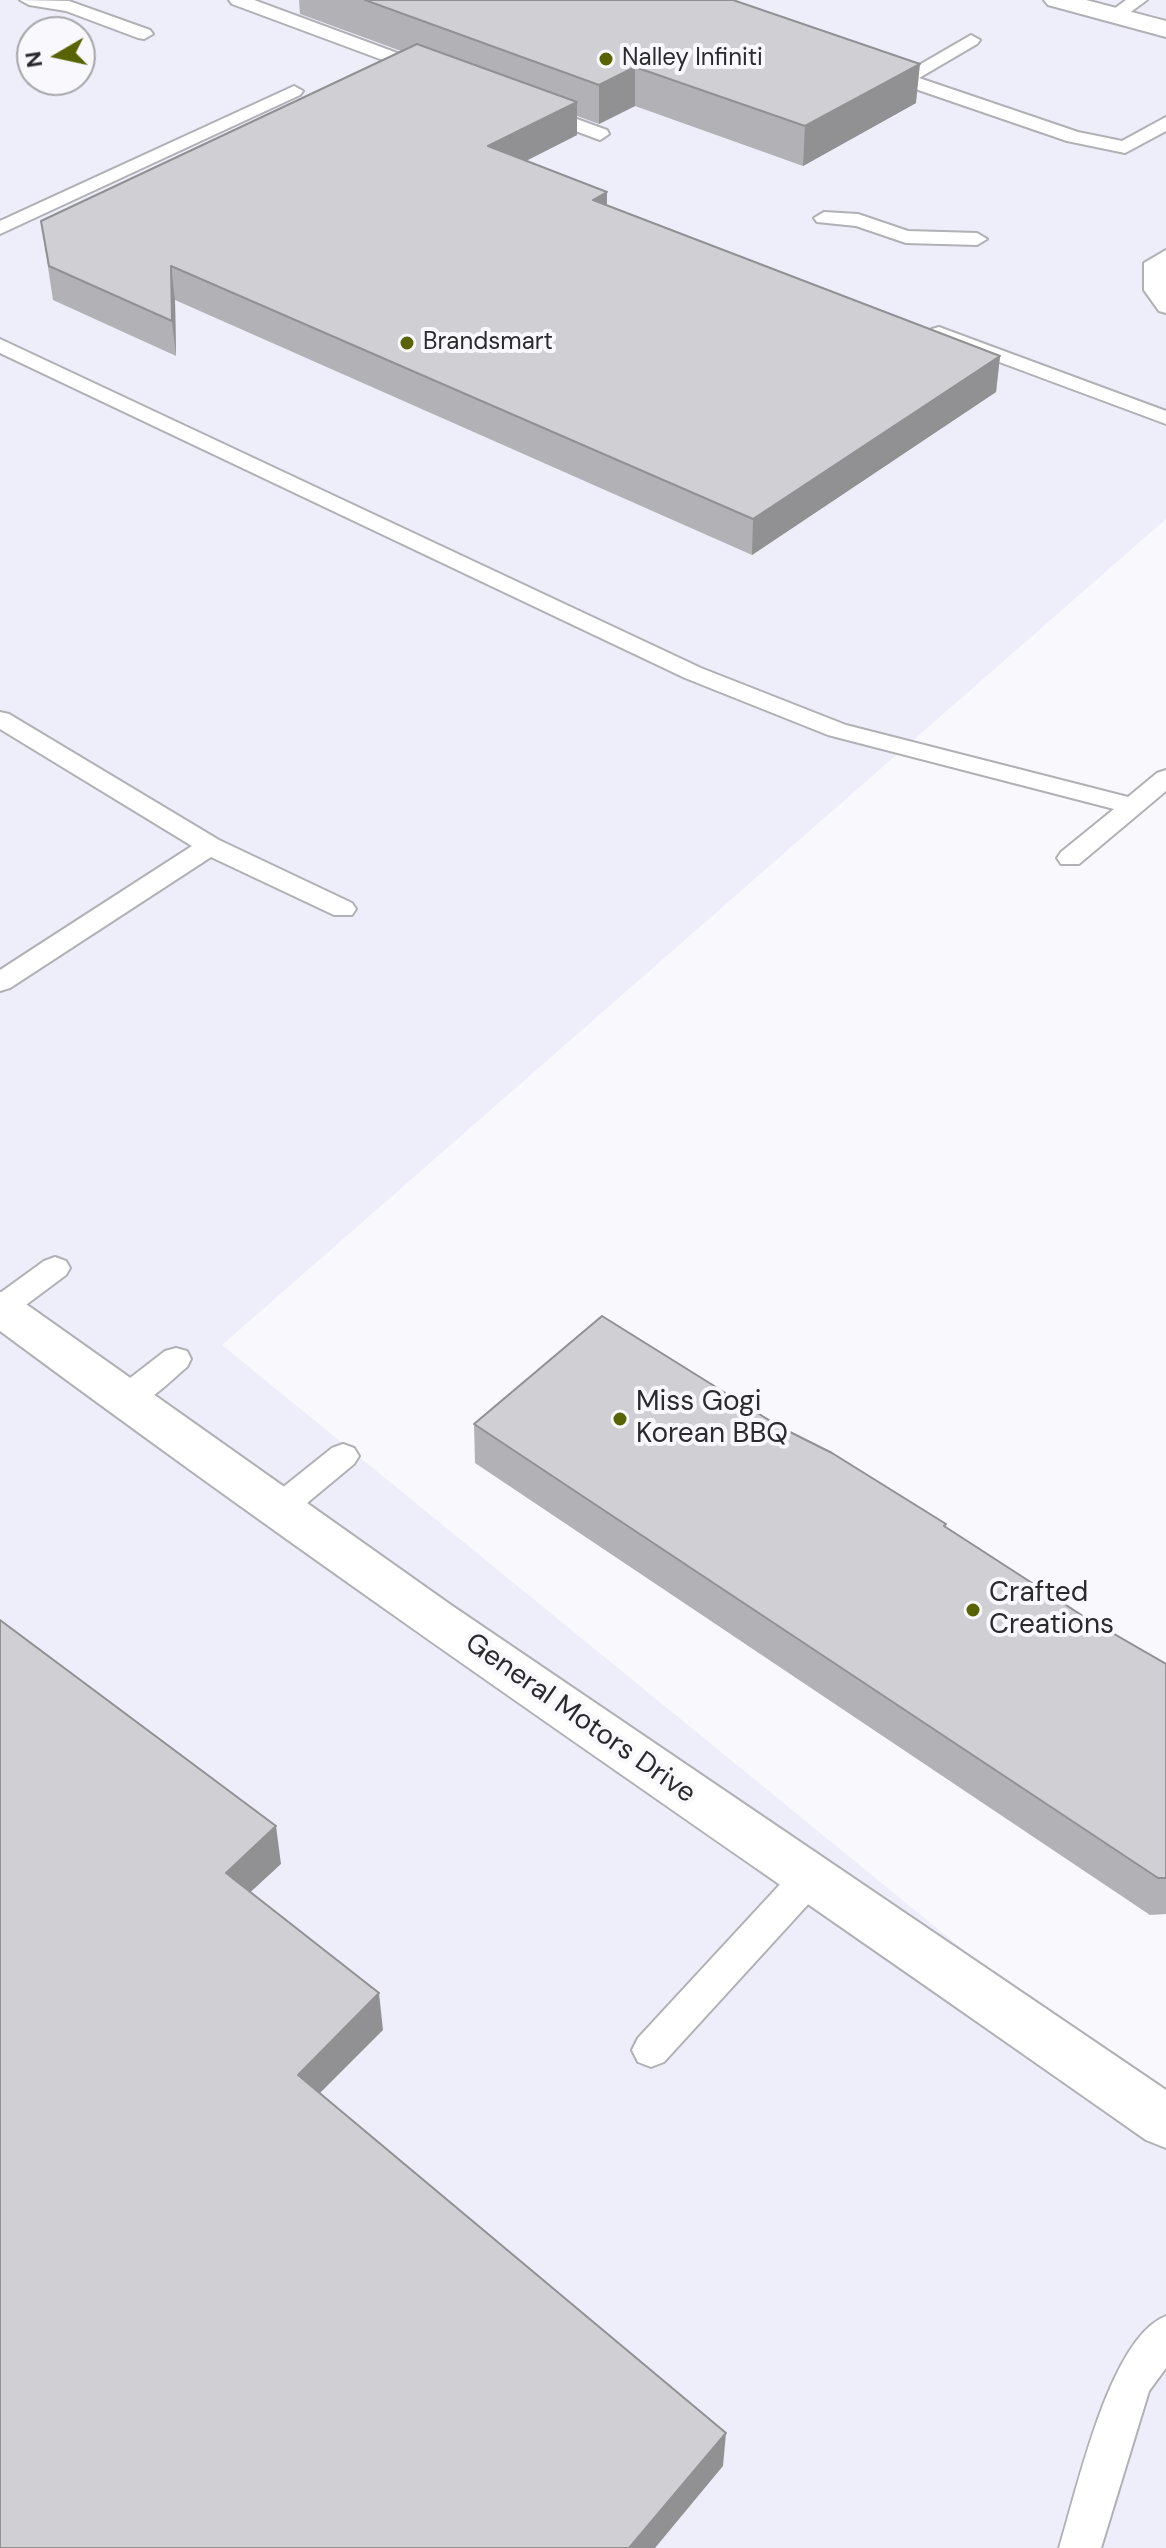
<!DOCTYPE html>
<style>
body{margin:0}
#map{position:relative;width:1166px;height:2548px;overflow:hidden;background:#f8f8fd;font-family:"DM Sans",sans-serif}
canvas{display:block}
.north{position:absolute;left:16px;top:16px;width:80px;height:80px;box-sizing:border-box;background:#f8f8fd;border:2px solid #a6a6aa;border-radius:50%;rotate:261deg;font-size:22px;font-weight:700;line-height:32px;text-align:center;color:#2b2b2d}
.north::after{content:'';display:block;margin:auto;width:28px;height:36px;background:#586303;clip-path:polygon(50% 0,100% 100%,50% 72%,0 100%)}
</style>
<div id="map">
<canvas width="1166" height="2548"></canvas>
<div class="north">N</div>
</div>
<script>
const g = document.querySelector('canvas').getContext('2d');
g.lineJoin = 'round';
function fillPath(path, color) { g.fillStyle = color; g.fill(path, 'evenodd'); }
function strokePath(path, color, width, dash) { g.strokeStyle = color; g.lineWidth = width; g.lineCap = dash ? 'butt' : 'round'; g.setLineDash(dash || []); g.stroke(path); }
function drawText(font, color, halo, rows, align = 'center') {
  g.font = font + ' "DM Sans",sans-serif'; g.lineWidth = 8; g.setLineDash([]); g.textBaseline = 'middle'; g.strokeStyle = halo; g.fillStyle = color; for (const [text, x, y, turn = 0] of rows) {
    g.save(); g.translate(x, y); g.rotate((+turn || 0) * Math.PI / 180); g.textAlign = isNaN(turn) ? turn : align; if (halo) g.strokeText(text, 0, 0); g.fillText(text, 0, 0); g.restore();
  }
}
const built = new Path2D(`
 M 0,0 L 1166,0 L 1166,519 L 222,1345 L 1166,2115 L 1166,2548 L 0,2548 ZM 32,32 L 80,32 L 80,80 L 32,80 Z`);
const lane = new Path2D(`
 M 20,0 L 69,1 L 150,30 L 153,34 L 144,39 L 138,38 L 66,11 L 29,5 Z
 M 229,0 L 254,0 L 435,67 L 438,71 L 435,75 L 423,75 L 232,4 Z
 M 1126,0 L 1147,0 L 1121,19 L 1109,19 L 1106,15 Z
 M 971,35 L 980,40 L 977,44 L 919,78 L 1078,132 L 1122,141 L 1166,117 L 1166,131 L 1125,153 L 1067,141 L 898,83 L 895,79 Z
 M 294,86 L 303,91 L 300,95 L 0,234 L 0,221 Z
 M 538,105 L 607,130 L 609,134 L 600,140 L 532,115 L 529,111 Z
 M 824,212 L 858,214 L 908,231 L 977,233 L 987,239 L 977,245 L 906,243 L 856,226 L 817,222 L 814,218 Z
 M 1166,250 L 1166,313 L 1159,311 L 1144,290 L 1144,263 Z
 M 939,327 L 1166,411 L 1166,424 L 932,337 L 929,333 L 932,329 Z
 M 0,339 L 701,668 L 846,725 L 1128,797 L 1157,773 L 1166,770 L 1166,791 L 1079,864 L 1061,864 L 1057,858 L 1061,852 L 1114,809 L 828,735 L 685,678 L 0,353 Z
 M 0,712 L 9,714 L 219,840 L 352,903 L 356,909 L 352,915 L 334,915 L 211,857 L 10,988 L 0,991 L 0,970 L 192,846 L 0,729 Z
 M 55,1257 L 66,1261 L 70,1268 L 66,1275 L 11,1316 L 0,1319 L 0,1293 L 44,1261 Z
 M 176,1348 L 187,1351 L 191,1359 L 187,1367 C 167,1383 139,1416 112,1408 L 107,1400 L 112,1392 L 165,1351 Z
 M 343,1444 L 354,1448 L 359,1456 L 354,1464 L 289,1518 L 278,1521 L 267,1518 L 262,1509 L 267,1500 L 332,1448 Z
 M 810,1862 L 823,1866 L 828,1877 L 823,1888 L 664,2062 L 651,2067 L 638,2062 L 632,2050 L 638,2038 L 797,1866 Z
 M 1166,2316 L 1166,2368 L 1149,2391 L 1101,2548 L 1059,2548 C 1077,2491 1109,2338 1166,2316 Z`);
const secondary = new Path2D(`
 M 1044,0 L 1086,0 L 1166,21 L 1166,37 L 1048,5 Z
 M 0,1292 L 16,1297 L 451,1605 L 1166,2090 L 1166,2148 L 1146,2140 C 764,1871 376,1610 0,1331 Z`);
const wall = new Path2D(`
 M 299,0 L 733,0 L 916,103 L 803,166 L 635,106 L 599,124 L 577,116 L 577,135 L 526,161 L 607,206 L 1000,356 L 996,392 L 752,555 L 175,300 L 176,356 L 53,300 L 41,221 L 401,51 L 300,14 Z
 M 474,1424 L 946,1528 L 1083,1616 L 1166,1664 L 1166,1914 L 1150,1915 L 475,1463 Z`);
const shadedWall = new Path2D(`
 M 920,64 L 916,103 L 803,166 L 805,126 Z
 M 635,67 L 635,106 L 599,124 L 599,85 Z
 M 577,102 L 577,135 L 488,180 L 488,146 Z
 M 607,192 L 607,226 L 593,200 Z
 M 171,266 L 175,300 L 176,356 L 172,321 Z
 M 1000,356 L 996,392 L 752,555 L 753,519 Z
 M 276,1826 L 281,1864 L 231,1910 L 226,1873 Z
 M 379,1993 L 383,2030 L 302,2111 L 298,2075 Z
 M 726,2433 L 723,2466 L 655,2548 L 629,2548 Z`);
const building = new Path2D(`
 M 365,0 L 733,0 L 920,64 L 805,126 L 635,67 L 599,85 Z
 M 417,44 L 577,102 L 488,146 L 607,192 L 593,200 L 1000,356 L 753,519 L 171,266 L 172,321 L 49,266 L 41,221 Z
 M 602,1316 L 780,1427 L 832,1453 L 946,1524 L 944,1526 L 1083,1616 L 1166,1664 L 1166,1878 L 1158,1878 L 474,1424 Z
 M 0,1620 L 276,1826 L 226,1873 L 379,1993 L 298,2075 L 726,2433 L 629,2548 L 0,2548 Z`);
const markers = [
 [606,59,8,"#586303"],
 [407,343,8,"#586303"],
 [620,1419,8,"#586303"],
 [973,1610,8,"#586303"]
];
const farPoinames = [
 ["Nalley Infiniti",622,59],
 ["Brandsmart",423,343]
];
const poiNames = [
 ["Miss Gogi",636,1403],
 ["Korean BBQ",636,1435],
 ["Crafted",989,1594],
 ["Creations",989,1626]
];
const streetNames = [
 ["General Motors Drive",580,1719,35]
];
fillPath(built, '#eeeefb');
strokePath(lane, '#b0b0b5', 4);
strokePath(secondary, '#b0b0b5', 4);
fillPath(lane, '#fff');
fillPath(secondary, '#fff');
fillPath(wall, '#b2b2b6');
fillPath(shadedWall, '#919194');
fillPath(building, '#cfcfd4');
strokePath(building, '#919194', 2);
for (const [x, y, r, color] of markers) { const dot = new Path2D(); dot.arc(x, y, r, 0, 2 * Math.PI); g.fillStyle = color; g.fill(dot); strokePath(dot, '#f8f8fd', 3); }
drawText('24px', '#2b2b2d', '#f8f8fd', farPoinames, 'left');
drawText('28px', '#2b2b2d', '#f8f8fd', poiNames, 'left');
drawText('28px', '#2b2b2d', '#f8f8fd', streetNames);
</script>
